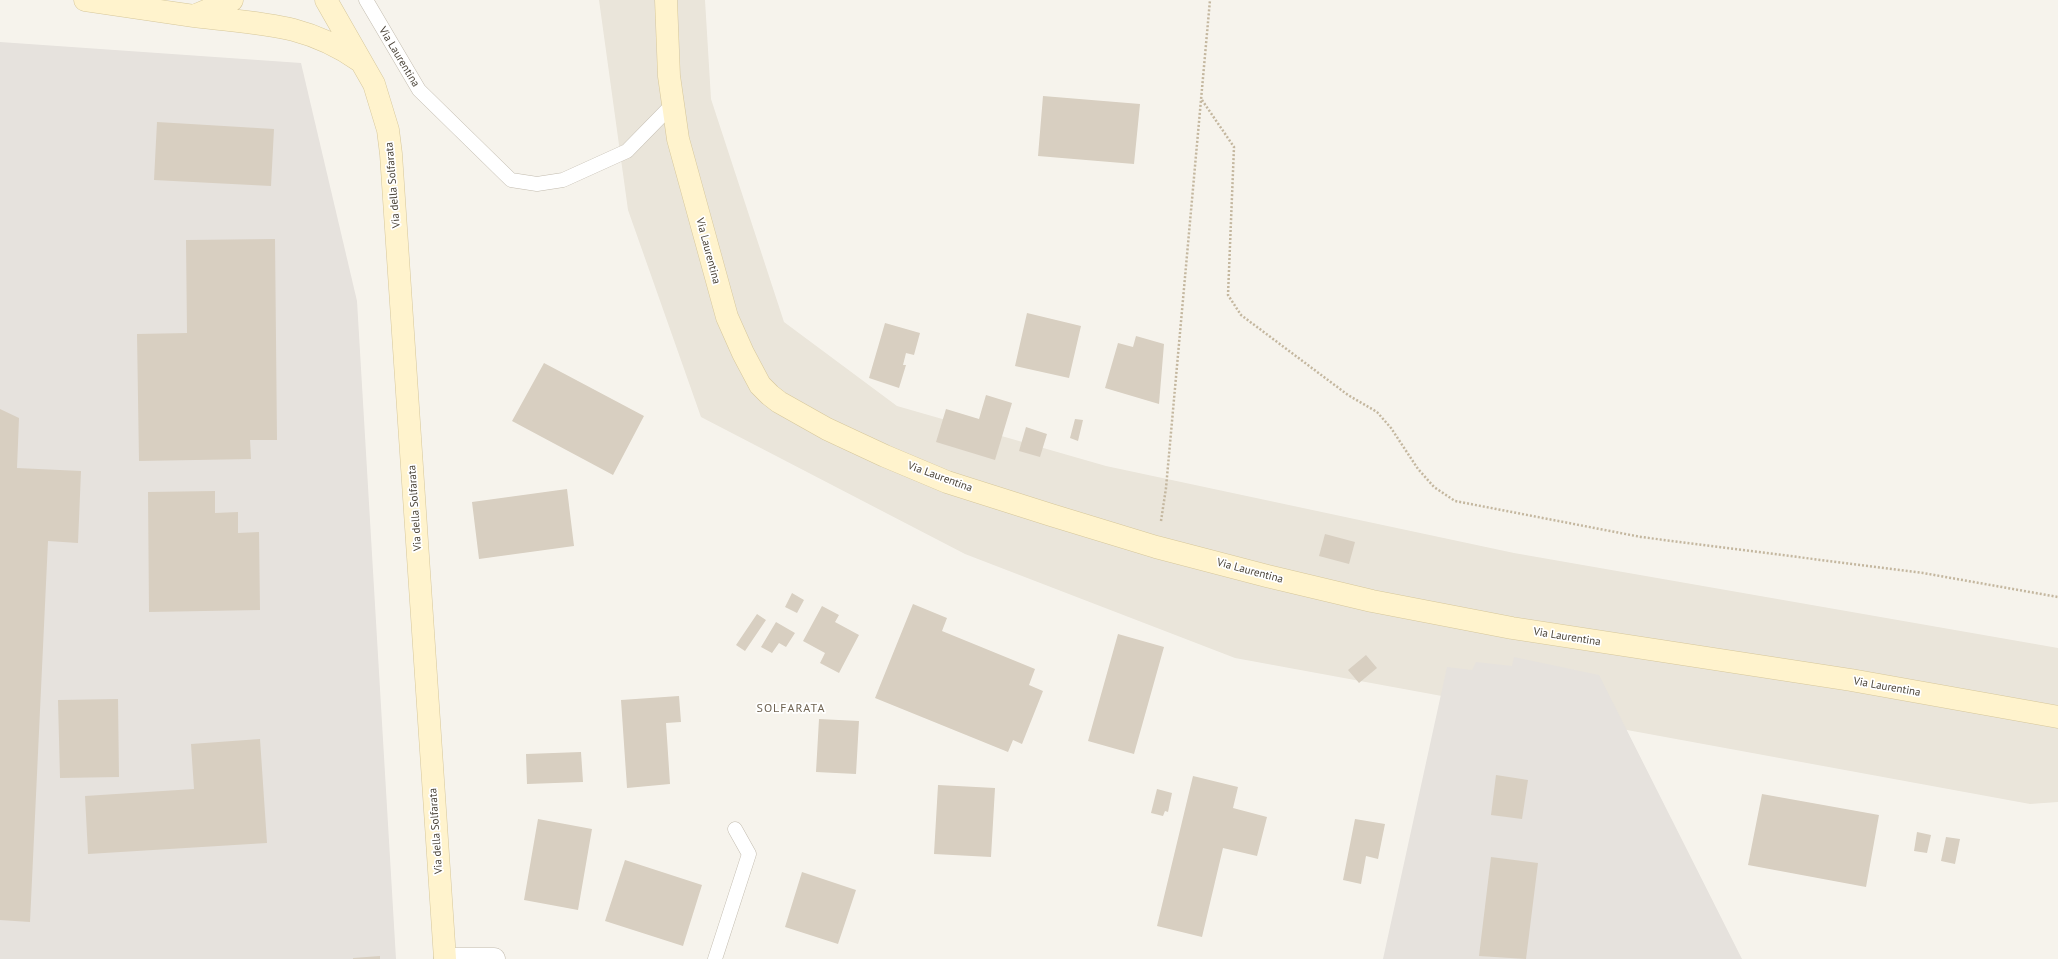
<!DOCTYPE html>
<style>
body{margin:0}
canvas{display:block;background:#f6f3ec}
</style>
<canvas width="2058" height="959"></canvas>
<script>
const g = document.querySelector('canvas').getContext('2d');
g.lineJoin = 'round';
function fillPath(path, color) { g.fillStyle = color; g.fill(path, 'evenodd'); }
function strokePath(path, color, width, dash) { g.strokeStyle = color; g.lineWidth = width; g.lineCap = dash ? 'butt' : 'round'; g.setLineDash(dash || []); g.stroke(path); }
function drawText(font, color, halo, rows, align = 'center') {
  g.font = font + ' "PT Sans",sans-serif'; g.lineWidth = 3.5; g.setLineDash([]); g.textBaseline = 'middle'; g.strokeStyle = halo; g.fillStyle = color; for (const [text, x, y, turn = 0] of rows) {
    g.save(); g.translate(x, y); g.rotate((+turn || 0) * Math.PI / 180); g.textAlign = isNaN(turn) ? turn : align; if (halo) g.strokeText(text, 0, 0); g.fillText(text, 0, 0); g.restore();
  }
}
const residential = new Path2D(`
 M 599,0 L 705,0 L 711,99 L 784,322 L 897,406 L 1106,466 L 1514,553 L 2058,648 L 2058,802 L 2030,804 L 1235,658 L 965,554 L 701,417 L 628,210 Z`);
const industrial = new Path2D(`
 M 0,42 L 301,63 L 357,301 L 396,959 L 0,959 Z
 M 1514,657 L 1599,675 L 1742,959 L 1383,959 L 1447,667 L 1472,670 L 1476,662 L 1512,666 Z`);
const building = new Path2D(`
 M 1043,96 L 1140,104 L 1134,164 L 1038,156 Z
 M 157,122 L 274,129 L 271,186 L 154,180 Z
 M 275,239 L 277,440 L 250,440 L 251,459 L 139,461 L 137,334 L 187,333 L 186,240 Z
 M 1027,313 L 1081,326 L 1069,378 L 1015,366 Z
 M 885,323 L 920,333 L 914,355 L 906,353 L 903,365 L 906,365 L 899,388 L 869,378 Z
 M 1136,336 L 1164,344 L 1159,404 L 1105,388 L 1118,343 L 1133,347 Z
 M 544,363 L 644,416 L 613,475 L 512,421 Z
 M 986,395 L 1012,403 L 995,460 L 936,442 L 946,409 L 979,419 Z
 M 0,409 L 19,418 L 17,468 L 81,471 L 78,543 L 48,541 L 30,922 L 0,920 Z
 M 1075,419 L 1083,420 L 1078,441 L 1070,438 Z
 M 1026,427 L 1047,434 L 1040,457 L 1019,451 Z
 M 567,489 L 574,546 L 479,559 L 472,502 Z
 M 215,491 L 215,513 L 238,512 L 238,533 L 259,532 L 260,610 L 149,612 L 148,492 Z
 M 1325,534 L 1355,542 L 1349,564 L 1319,556 Z
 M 792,593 L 804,600 L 797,613 L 785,607 Z
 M 913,604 L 947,618 L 942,631 L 1035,669 L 1029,685 L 1043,691 L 1022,744 L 1013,740 L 1008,752 L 875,698 Z
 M 822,606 L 839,615 L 835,622 L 859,635 L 839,673 L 820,663 L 825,653 L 803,641 Z
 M 757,614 L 766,620 L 745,651 L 736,645 Z
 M 776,622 L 795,633 L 786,647 L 779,643 L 772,653 L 761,647 Z
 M 1118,634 L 1164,647 L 1134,754 L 1088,741 Z
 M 1366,655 L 1377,668 L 1359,683 L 1348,670 Z
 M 679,696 L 681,722 L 666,723 L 670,784 L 627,788 L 621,700 Z
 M 118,699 L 119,777 L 60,778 L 58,700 Z
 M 819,719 L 859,721 L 856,774 L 816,772 Z
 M 260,739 L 267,843 L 88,854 L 85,796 L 194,789 L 191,744 Z
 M 581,752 L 583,782 L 527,784 L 526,754 Z
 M 1496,775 L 1528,780 L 1522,819 L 1491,815 Z
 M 1193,776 L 1238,787 L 1233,808 L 1267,817 L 1257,856 L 1223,848 L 1202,937 L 1157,926 Z
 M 938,785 L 995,788 L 991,857 L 934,854 Z
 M 1157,789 L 1172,793 L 1168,812 L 1165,811 L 1163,816 L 1151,813 Z
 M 1762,794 L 1879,815 L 1866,887 L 1748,865 Z
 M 538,819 L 592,829 L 578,910 L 524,900 Z
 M 1355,819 L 1385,824 L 1378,859 L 1366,856 L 1361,884 L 1343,880 Z
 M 1917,832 L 1931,835 L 1927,853 L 1914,851 Z
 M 1946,837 L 1960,839 L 1955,864 L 1941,861 Z
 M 1491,857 L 1538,863 L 1526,959 L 1479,956 Z
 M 625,860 L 702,885 L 683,946 L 605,921 Z
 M 802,872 L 856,890 L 838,944 L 785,927 Z
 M 380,956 L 380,959 L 353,959 L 353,958 Z`);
const path = new Path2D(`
 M 1202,100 L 1234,147 L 1228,295 L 1241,315 L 1348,395 L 1377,412 L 1391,428 L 1418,469 L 1434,487 L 1455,501 L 1641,537 L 1923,573 L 2058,597
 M 1161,521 L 1166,488 L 1210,0`);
const service = new Path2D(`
 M 366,0 L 419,90 L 511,180 L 537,184 L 563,180 L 627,151 L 672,105
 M 715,959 L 749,854 L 735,829`);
const minor = new Path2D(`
 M 445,959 L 494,959`);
const secondary = new Path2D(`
 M 85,0 C 121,5 158,11 194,16 C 258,24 304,22 360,61
 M 326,0 L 374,84 L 388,130 L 391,154 L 445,959
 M 666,0 L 669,76 L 678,139 L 727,317 L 743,353 L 760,385 L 770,395 L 779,402 L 827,429 L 885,456 L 947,482 L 1051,515 L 1156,547 L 1267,576 L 1372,601 L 1512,628 L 1851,680 L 2058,717
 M 196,15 L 232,0`);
const streetNames = [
 ["Via Laurentina",399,57,59],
 ["Via della Solfarata",393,185,-95],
 ["Via Laurentina",708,251,75],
 ["Via Laurentina",940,477,20],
 ["Via della Solfarata",415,508,-94],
 ["Via Laurentina",1250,571,15],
 ["Via Laurentina",1567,637,9],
 ["Via Laurentina",1887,687,10],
 ["Via della Solfarata",436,831,-94]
];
const neighbourhoodNames = [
 ["SOLFARATA",791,709]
];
fillPath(residential, '#eae5da');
fillPath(industrial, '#e6e2dd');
fillPath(building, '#d8cfc1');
strokePath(service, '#c2bbae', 15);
strokePath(minor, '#c2bbae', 23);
strokePath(secondary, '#d6c79b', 23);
strokePath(path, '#c4b79f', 2.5, [2, 2]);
strokePath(service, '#fff', 14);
strokePath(minor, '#fff', 22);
strokePath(secondary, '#fff3cd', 22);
drawText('11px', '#4b4439', '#fff', streetNames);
g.letterSpacing = '1px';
drawText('12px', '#6e6250', '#fff', neighbourhoodNames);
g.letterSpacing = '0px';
</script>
